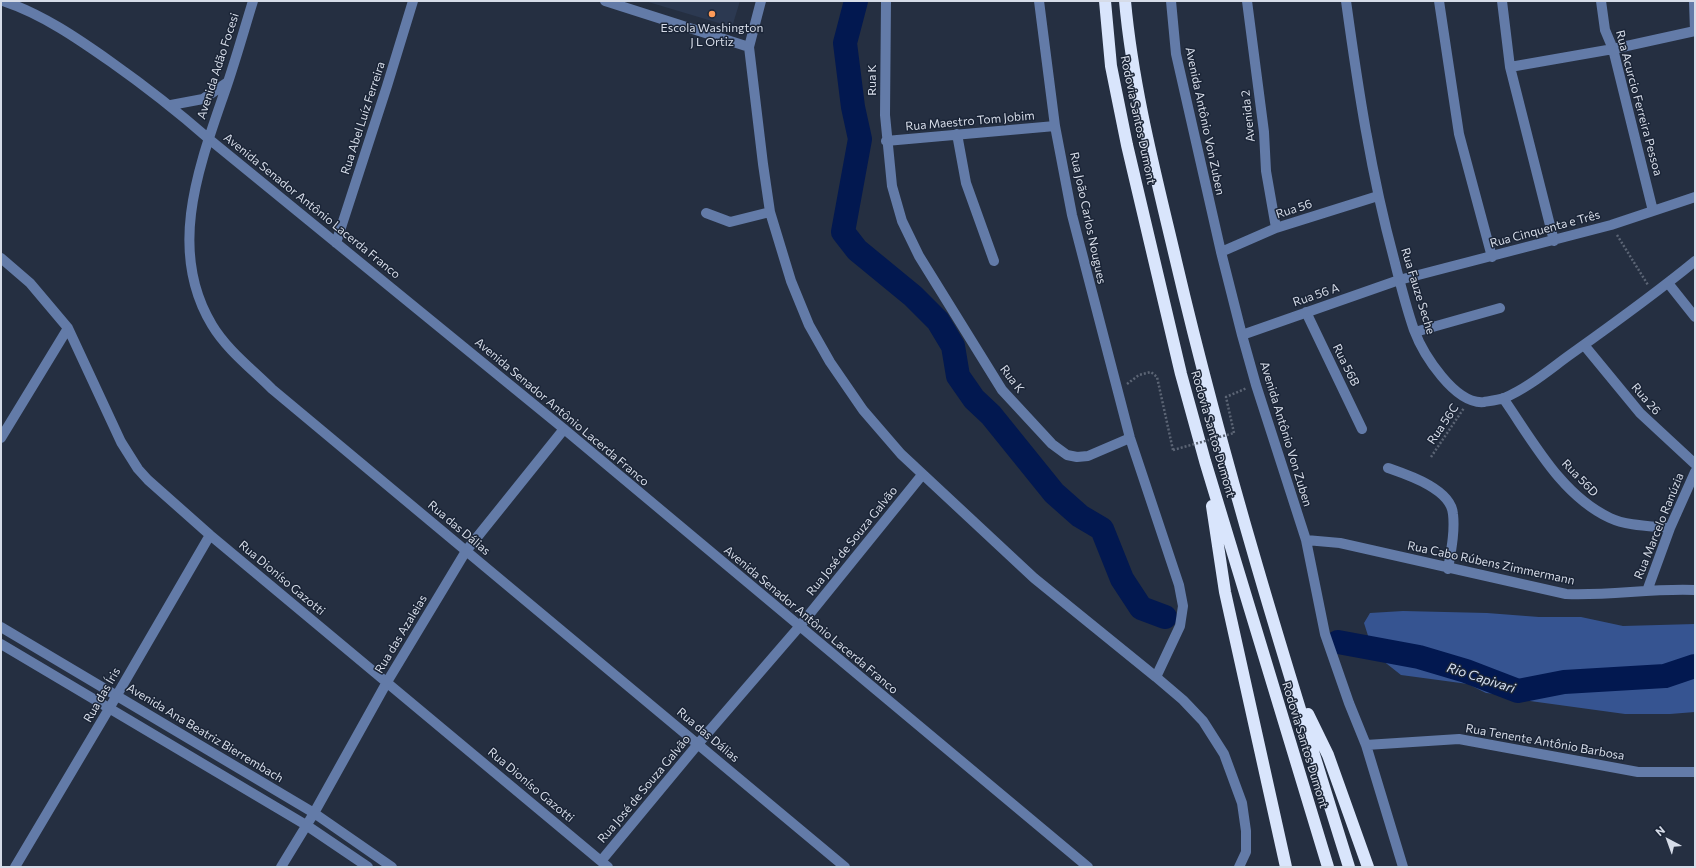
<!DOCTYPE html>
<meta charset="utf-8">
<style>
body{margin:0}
#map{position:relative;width:1696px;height:868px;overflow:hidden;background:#252f41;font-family:Commissioner,sans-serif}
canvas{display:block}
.frame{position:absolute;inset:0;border:2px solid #d6dce8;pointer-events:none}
.north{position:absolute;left:1648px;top:820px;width:40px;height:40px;-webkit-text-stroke:3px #1b2537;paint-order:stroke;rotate:319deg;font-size:11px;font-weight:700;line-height:16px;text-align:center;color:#d6dce8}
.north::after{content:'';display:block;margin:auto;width:14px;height:18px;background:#d6dce8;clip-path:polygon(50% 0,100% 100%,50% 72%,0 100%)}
</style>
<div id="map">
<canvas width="1696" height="868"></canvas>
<div class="frame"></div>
<div class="north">N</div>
</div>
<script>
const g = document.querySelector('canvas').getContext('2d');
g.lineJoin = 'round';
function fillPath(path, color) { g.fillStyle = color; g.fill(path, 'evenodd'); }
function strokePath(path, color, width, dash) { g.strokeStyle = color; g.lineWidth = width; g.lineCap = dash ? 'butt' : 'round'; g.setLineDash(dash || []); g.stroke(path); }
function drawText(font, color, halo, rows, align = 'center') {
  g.font = font + ' Commissioner,sans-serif'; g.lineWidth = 3; g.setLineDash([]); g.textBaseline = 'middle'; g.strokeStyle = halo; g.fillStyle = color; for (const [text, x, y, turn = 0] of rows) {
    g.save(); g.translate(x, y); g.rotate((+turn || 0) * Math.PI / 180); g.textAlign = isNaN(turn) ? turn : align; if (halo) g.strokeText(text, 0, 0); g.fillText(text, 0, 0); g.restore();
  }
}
const built = new Path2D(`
 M 645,1 L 740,1 L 732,27 Z`);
const forest = new Path2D(`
 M 1403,611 L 1487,613 L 1539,617 L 1581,617 L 1623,626 L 1695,624 L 1695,712 L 1670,714 L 1625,714 L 1530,701 L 1508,695 L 1486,693 L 1468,684 L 1401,675 L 1382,660 L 1370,642 L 1364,623 L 1370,613 Z`);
const river = new Path2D(`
 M 856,1 L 845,43 L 853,107 L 860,139 L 843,232 L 857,250 L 913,296 L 938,321 L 953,346 L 958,376 L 974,399 L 991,415 L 1054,493 L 1080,516 L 1102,529 L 1122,579 L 1141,608 L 1165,617
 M 1338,642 L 1419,657 L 1466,671 L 1518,691 L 1564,682 L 1665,676 L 1695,666`);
const path = new Path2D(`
 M 1617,235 L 1648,285
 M 1127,384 L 1139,375 L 1151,372 L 1157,377 L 1173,450
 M 1234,433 L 1226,397 L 1247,388
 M 1431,457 L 1464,408`);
const minor = new Path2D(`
 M 3,1 C 42,14 77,38 111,62 C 145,86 177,111 209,139 L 564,429 L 1088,867
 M 253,1 C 244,30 236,59 226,88 C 200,164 166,249 212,325 C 227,350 252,369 272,389 L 845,867
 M 605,1 L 749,47
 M 761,1 L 749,47 L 763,164 L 770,212 L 791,281 L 809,325 L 830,362 L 863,410 L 901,454 L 1034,578 L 1156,677 L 1183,700 L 1203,721 L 1224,754 L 1242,803 L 1246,831 L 1246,852 L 1239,867
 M 886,1 L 885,115 L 892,186 L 902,221 L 919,256 L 1002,390 L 1052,444 L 1067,455 L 1077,457 L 1088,456 L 1130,438
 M 1039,1 L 1055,126 L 1072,215 L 1130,438 L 1179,585 L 1183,606 L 1180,626 L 1156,677
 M 1171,1 L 1176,54 L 1221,252 L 1242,335 L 1256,385 L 1306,540 L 1325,634 L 1349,703 L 1366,745 L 1403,867
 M 1247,1 L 1264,132 L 1266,171 L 1276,228
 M 1346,1 C 1358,88 1371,174 1394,259 C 1400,283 1406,307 1414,330 C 1423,354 1455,405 1484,402 C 1490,401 1498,400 1504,398 C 1528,388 1550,369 1571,354 C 1613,324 1655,294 1695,261
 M 1439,1 L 1459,134 L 1492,257
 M 1502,1 L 1510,67 L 1554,241
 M 1601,1 L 1605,30 L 1613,49 L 1653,211
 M 1694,1 L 1695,31
 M 1510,67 L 1613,49 L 1695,31
 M 171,105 L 203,99 L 228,82
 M 957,134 L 966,183 L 994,261
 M 886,141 L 1055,126
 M 706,213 L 730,222 L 770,212
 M 336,243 L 387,86 L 413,1
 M 1221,252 L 1276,228 L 1378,196
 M 1,258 L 30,283 L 68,328 L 121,442 L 138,469 L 148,480 L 210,535 L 608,867
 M 1668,283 L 1695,317
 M 1306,312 L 1362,429
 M 1415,332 L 1500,308
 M 1242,335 L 1399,280 L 1611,225 L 1695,197
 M 1584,345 L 1640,413 L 1695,464
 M 1503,398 C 1533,441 1561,495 1610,518 C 1627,526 1651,526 1670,528
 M 1,438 L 68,328
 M 1388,468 C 1408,475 1451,489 1453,514 C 1455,532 1451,551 1448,569
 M 1306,540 L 1340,543 L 1566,594 C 1609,596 1652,588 1695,590
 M 1647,591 L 1670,528 L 1695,472
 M 1,627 L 314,813 L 392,867
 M 1,644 L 306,825 L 368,867
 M 1366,745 L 1459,739 L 1638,772 L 1695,772
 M 601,861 L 698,744 L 799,627 L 922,475
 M 15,867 L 110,707 L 210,535
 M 281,867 L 314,813 L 387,682 L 466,551 L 564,429`);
const highway = new Path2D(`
 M 1105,1 L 1111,66 L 1127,145 L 1181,374 L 1205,461 L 1328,867
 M 1125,1 C 1133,89 1156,176 1176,261 C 1224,466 1286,666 1349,867
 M 1212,506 L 1225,592 L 1286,867
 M 1308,714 L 1328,755 L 1368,867`);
const pathBridge = new Path2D(`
 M 1173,450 L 1234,433`);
const markers = [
 [712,14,4,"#fe9b59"]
];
const poiNames = [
 ["Escola Washington",712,28],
 ["J L Ortiz",712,42]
];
const streetNames = [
 ["Avenida Adão Focesi",218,66,-72],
 ["Rua K",872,80,-90],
 ["Rua Acurcio Ferreira Pessoa",1639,103,75],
 ["Avenida 2",1248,116,-96],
 ["Rua Abel Luíz Ferreira",363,118,-72],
 ["Rodovia Santos Dumont",1138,120,78],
 ["Rua Maestro Tom Jobim",970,121,-5],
 ["Avenida Antônio Von Zuben",1205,121,78],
 ["Avenida Senador Antônio Lacerda Franco",312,206,39],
 ["Rua 56",1294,209,-18],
 ["Rua João Carlos Nougues",1088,218,78],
 ["Rua Cinquenta e Três",1545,229,-15],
 ["Rua Fauze Seche",1418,291,73],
 ["Rua 56 A",1316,295,-19],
 ["Rua 56B",1346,365,64],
 ["Rua K",1012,379,53],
 ["Rua 26",1646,399,49],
 ["Avenida Senador Antônio Lacerda Franco",562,412,40],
 ["Rua 56C",1443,424,-56],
 ["Rodovia Santos Dumont",1213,434,74],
 ["Avenida Antônio Von Zuben",1286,434,73],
 ["Rua 56D",1580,478,46],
 ["Rua Marcelo Ranúzia",1659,526,-68],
 ["Rua das Dálias",459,528,40],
 ["Rua José de Souza Galvão",852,541,-51],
 ["Rua Cabo Rúbens Zimmermann",1491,563,12],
 ["Rua Dioníso Gazotti",282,578,40],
 ["Avenida Senador Antônio Lacerda Franco",811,620,40],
 ["Rua das Azaleias",401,634,-59],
 ["Rua das Íris",102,695,-60],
 ["Avenida Ana Beatriz Bierrembach",205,733,31],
 ["Rua das Dálias",708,735,40],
 ["Rua Tenente Antônio Barbosa",1545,742,10],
 ["Rodovia Santos Dumont",1305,745,73],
 ["Rua Dioníso Gazotti",531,785,40],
 ["Rua José de Souza Galvão",644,789,-50]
];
const waterNames = [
 ["Rio Capivari",1481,678,18]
];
fillPath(built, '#2c3951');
fillPath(forest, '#365491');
strokePath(river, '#021850', 24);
strokePath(path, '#5c6575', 2.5, [2, 2]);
strokePath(minor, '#637ba8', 10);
strokePath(highway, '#d9e5fc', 12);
strokePath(pathBridge, '#5c6575', 2.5, [2, 2]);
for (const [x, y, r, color] of markers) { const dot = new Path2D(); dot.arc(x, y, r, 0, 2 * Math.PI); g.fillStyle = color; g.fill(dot); strokePath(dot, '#1b2537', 1.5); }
drawText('12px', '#d6dce8', '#1b2537', poiNames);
drawText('12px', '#d6dce8', '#1b2537', streetNames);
drawText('italic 13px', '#d6e0f2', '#1b2537', waterNames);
</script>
